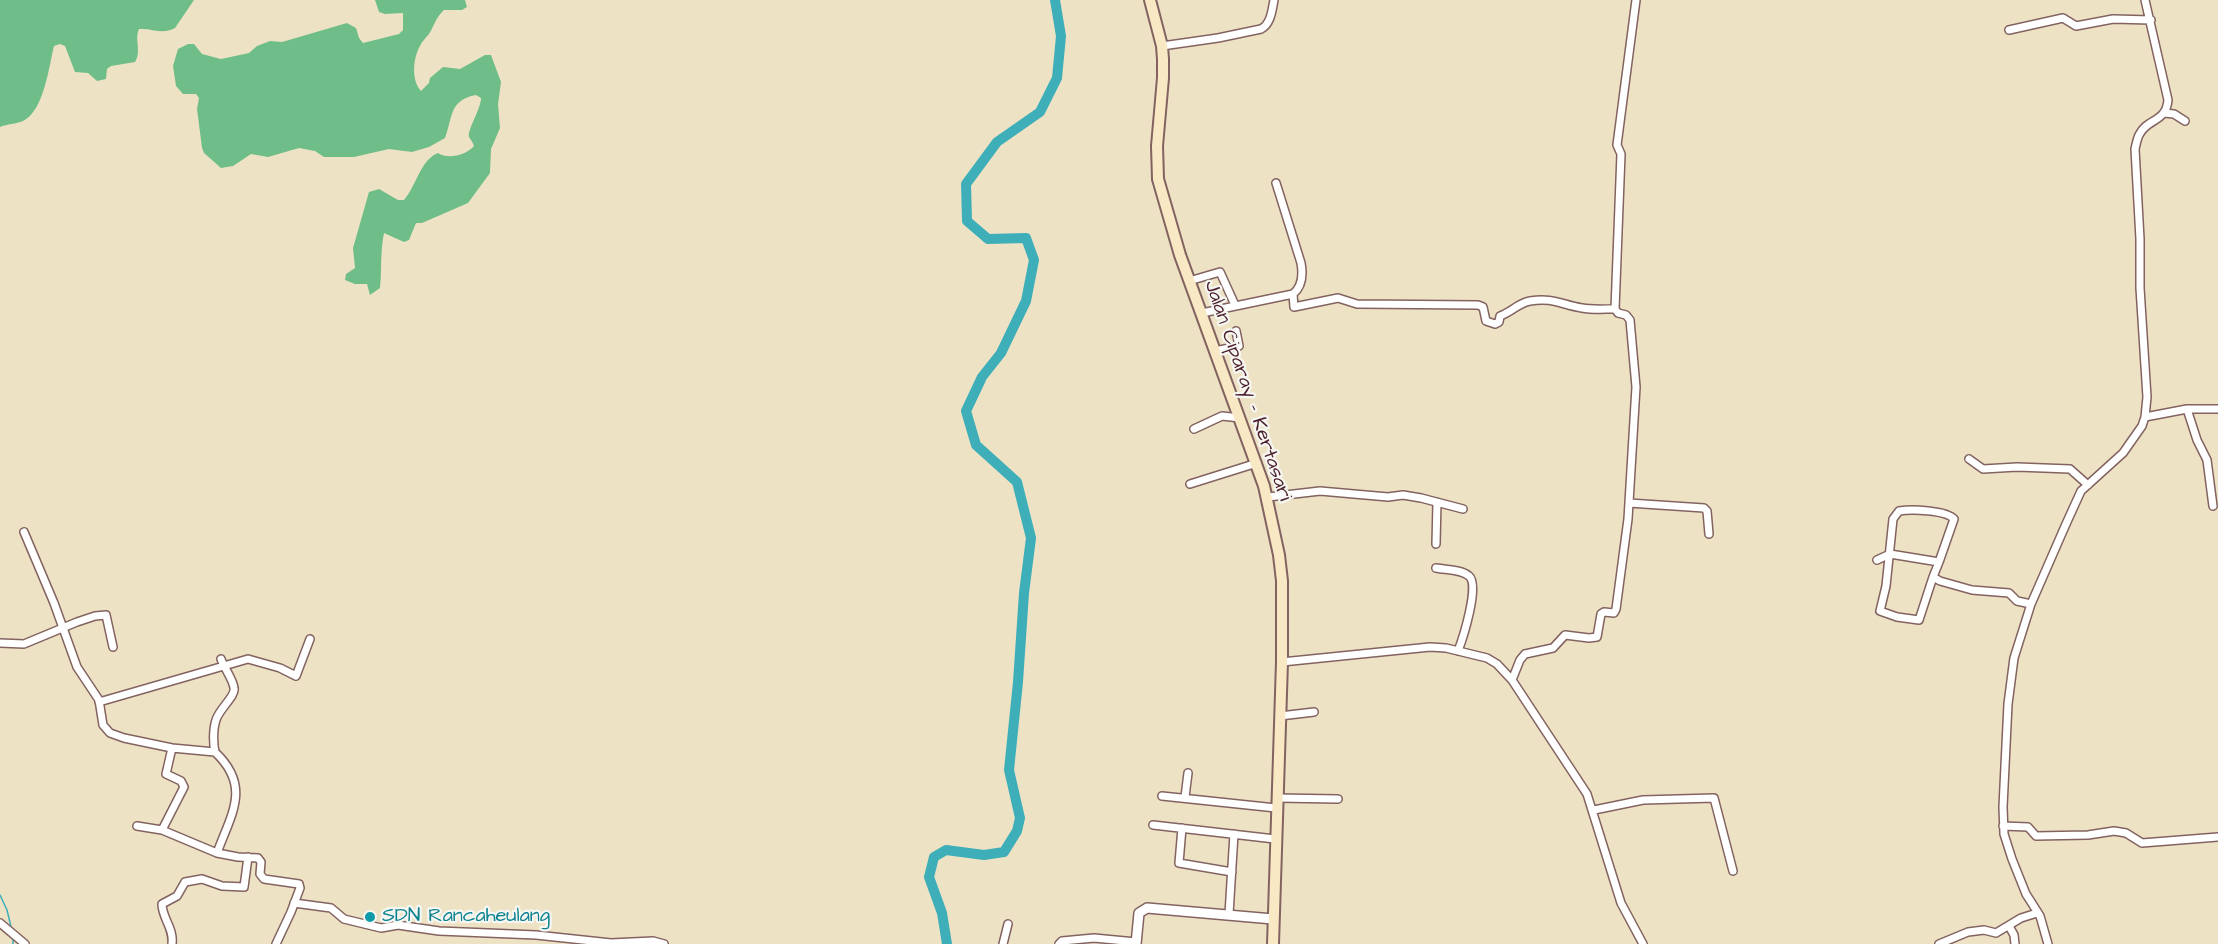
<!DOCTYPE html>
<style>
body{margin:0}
canvas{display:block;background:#eee2c4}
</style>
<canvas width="2218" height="944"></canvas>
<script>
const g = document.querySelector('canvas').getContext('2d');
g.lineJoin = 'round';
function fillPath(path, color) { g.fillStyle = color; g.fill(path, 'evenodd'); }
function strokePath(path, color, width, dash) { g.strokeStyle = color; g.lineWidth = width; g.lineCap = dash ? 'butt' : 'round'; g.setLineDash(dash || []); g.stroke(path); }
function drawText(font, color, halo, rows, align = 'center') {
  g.font = font + ' "Architects Daughter",sans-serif'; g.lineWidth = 4.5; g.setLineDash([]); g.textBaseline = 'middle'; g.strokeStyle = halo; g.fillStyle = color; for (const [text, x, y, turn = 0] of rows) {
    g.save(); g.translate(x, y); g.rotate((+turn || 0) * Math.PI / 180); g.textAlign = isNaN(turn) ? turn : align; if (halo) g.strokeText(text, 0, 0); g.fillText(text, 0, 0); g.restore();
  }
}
const forest = new Path2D(`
 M 0,0 L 194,0 L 175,28 C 162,35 153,28 139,29 C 134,39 142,52 135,62 L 111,66 L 107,69 L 106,79 L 97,81 L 88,73 L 75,72 L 65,46 L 60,44 L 54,46 C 49,66 44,111 23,121 C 16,124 7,124 0,127 Z
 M 375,0 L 465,0 L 467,7 L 462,10 L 444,10 C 434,20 435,25 429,34 C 426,38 422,41 420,46 C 413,58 411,80 421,91 L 429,83 L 430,78 L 443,67 L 460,69 L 485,55 L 491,55 L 501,82 L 498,104 L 500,128 L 491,149 L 490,173 L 468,203 L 422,223 L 416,223 L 409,240 L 404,242 L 384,233 C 380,253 382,268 380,288 L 370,295 L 367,284 L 355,284 L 345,280 L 346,274 L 355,268 L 353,248 L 369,192 L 379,189 L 398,200 L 404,200 C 417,185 420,160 438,153 C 448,160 466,155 474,146 C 473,143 471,140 469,137 C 467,130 481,109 481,98 L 476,95 C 449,100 453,117 445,138 L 429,147 L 412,152 L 389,149 L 354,157 L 324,157 L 315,151 L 299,148 L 268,157 L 251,154 L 233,166 L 221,168 L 204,153 L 202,148 L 197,109 L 199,98 L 196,94 L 183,94 L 176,86 L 173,66 L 178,49 L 188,44 L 194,44 L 202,54 L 221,59 L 249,53 L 257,46 L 270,41 L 282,42 L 347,23 L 356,28 L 359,38 L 363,43 L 399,34 L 403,30 L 403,13 L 385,14 L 379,12 Z`);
const stream = new Path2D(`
 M 0,895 L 7,910 L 12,931
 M 13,938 L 13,944`);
const river = new Path2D(`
 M 947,944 L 942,913 L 929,877 L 934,857 L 946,850 L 984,855 L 1004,852 L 1017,831 L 1020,818 L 1009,770 L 1018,682 L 1024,593 L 1031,538 L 1017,482 L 976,445 L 966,411 L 982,377 L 1001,353 L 1026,301 L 1034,260 L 1026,238 L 988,239 L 967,221 L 966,184 L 997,142 L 1040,112 L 1057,78 L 1061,36 L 1055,0`);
const minor = new Path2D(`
 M 2009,30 L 2063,18 L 2076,26 L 2113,19 L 2151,20
 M 1162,46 L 1218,38 L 1261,29 C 1271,24 1272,10 1274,0
 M 2164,113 L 2174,114 L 2185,121
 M 1276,183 L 1301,263 C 1303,274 1303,286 1293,294 L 1294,307 L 1338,298 L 1357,304 L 1478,305 L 1483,307 L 1486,321 L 1495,324 L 1499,322 L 1500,316 C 1512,312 1518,303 1530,301 C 1553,297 1562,305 1582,308 C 1592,310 1604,309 1615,309
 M 1189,281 L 1220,272 L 1235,305
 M 1202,313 L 1293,294
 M 1215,351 L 1239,346 L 1236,331
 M 2187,409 L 2197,440 L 2207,460 L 2213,506
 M 2145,417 L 2187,409 L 2218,409
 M 1194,429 L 1222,416 L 1240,418
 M 1969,459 L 1983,469 L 2017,467 L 2070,469 L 2088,485
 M 1190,484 L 1257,463
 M 1268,497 L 1320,491 L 1388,497 L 1403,495 L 1421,498 L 1463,509
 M 1629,503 L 1704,508 L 1707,511 L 1709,534
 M 24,532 L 54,603 L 77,667 L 99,700 L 103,725 L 110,733 L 124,738 L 172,748
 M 1436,544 L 1437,502
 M 1877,560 L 1890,554 L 1939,562 L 1933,577 L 1940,581 L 1972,590 L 2009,593 L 2017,601 L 2031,604
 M 1436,568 C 1446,570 1461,569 1469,576 C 1480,585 1463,638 1458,651
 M 1933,577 L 1919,620 L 1897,617 L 1880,611 L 1886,586 L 1893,519 L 1899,511 C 1911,509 1946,510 1954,519 L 1939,562
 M 0,643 L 24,644 L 77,622 L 95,616 L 106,615 L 113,647
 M 1282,662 L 1430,647 L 1446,648 L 1487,658 L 1497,664 L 1512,680 L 1587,794 L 1621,903 L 1643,944
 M 1512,680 L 1520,660 L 1525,654 L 1553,648 L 1565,635 L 1589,638 L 1597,637 L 1601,614 L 1604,612 L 1614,613 L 1616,609 L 1628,519 L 1636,387 L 1630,320 L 1626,315 L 1618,313 L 1615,309 L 1621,154 L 1617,145 L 1636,0
 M 99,702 L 248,659 L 280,668 L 296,676 L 310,639
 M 1280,716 L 1314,712
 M 215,752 C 252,787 231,814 217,853
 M 1162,796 L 1276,808
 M 1185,797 L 1188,773
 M 1277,798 L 1338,799
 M 1594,810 L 1643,800 L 1714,798 L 1733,871
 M 1153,825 L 1275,839
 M 137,826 L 162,830 L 217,853 L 238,857 L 258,858 L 261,862 L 260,874 L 264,879 L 299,884 L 300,888 L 291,912 L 276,944
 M 2003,826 L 2028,827 L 2036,836 L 2088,835 L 2114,831 L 2126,833 L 2142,843 L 2218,837
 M 1182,828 L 1179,863 L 1232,872
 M 162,830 L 184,787 L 181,781 L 166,774 L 172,748 L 215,752 C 213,743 213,729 216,720 C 219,709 236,696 234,688 C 233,679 224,668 221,659
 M 294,903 L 331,908 L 344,919 L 381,928 L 398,925 L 439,931 L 536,935 L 611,943 L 653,941 L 664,944
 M 1229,914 L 1234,834
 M 0,923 L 25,944
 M 2009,926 L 2014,935 L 2015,944
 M 172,944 C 174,928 162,918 162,904 L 177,896 L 185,882 L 202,879 L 222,886 L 244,887 L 248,857
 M 1003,944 L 1008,924
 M 1059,944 L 1062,941 L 1094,938 L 1136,942
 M 1939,944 L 1968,932 L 1984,930 L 1996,933 L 2021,918 L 2037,913
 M 2048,944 L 2040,916 L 2026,894 L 2012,859 L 2004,834 L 2003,807 L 2008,704 L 2014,658 L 2031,604 L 2066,524 L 2081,491 L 2123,453 L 2142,426 L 2145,417 L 2147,397 L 2140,288 L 2140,239 L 2135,149 C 2136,145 2137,139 2139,135 C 2147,118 2166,123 2168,100 L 2145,0`);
const tertiary = new Path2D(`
 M 1136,944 L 1139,913 L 1147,908 L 1273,919`);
const secondary = new Path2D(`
 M 1150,0 L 1162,46 L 1163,59 L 1163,78 L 1157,146 L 1158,179 L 1180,255 L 1264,486 L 1279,555 L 1282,581 L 1282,662 L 1273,944`);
const markers = [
 [370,917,6,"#0f9aa8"]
];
const streetNames = [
 ["Jalan Ciparay - Kertasari",1247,391,71]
];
const cultureNames = [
 ["SDN Rancaheulang",382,917]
];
fillPath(forest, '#6fbe89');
strokePath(stream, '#3eafb9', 1.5);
strokePath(river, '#3eafb9', 10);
strokePath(minor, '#836361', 10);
strokePath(tertiary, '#836361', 12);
strokePath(secondary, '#836361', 14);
strokePath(minor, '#fff', 7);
strokePath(tertiary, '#fff', 9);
strokePath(secondary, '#f8e8c3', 10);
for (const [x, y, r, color] of markers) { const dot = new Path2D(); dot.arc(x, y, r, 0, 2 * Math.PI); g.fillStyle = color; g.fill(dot); strokePath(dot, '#f6f6f2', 2); }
drawText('20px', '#4a1f2b', '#f6f6f2', streetNames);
drawText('20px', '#0d838f', '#f6f6f2', cultureNames, 'left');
</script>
